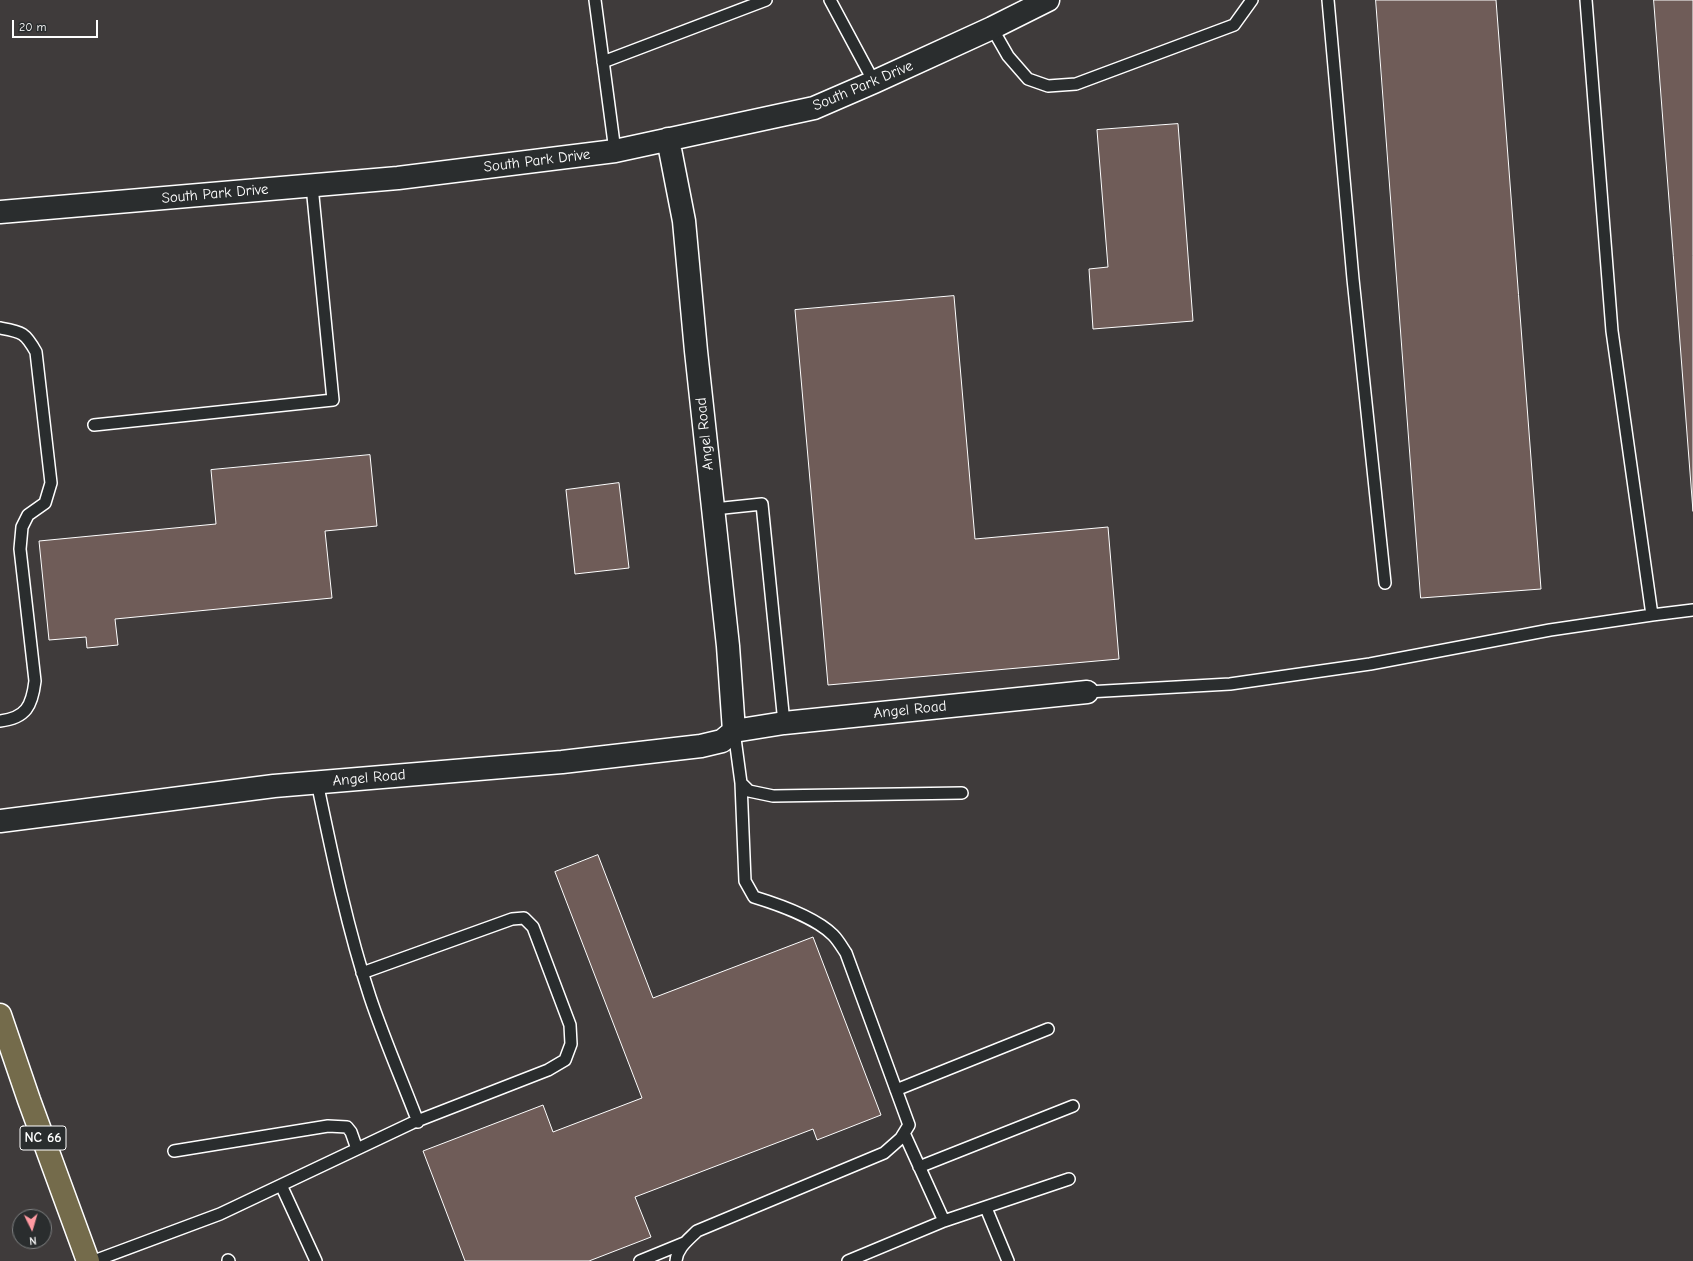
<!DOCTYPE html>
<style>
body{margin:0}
#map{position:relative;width:1693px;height:1261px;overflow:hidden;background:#3f3b3b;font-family:"Comic Neue",sans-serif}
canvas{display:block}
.north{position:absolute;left:12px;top:1209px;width:40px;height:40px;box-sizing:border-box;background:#2a2d2e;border:1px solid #7f8182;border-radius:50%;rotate:175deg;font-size:11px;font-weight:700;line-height:16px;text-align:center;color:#fff}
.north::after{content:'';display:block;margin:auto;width:14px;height:18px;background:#ff9aa2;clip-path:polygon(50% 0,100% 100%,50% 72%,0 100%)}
.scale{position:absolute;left:12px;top:20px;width:86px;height:18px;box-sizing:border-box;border:2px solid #fff;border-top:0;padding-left:5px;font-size:12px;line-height:14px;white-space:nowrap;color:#fff;-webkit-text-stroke:3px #2a2d2e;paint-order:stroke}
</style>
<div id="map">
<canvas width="1693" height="1261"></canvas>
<div class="north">N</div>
<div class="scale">20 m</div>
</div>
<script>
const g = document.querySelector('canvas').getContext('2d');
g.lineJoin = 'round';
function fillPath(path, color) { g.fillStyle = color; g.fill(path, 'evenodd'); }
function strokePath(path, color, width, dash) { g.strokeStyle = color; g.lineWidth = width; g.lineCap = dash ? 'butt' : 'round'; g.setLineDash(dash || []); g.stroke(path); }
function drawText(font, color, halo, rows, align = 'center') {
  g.font = font + ' "Comic Neue",sans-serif'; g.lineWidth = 3; g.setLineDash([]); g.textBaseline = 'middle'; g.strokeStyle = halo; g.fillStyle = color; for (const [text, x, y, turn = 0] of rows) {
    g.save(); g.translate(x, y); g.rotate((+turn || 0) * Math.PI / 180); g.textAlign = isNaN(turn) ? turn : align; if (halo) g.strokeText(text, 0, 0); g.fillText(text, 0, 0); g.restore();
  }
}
const building = new Path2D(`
 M 1376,0 L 1496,0 L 1541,589 L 1421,598 Z
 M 1654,0 L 1693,0 L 1693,511 Z
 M 1178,124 L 1193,321 L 1093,329 L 1089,269 L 1108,267 L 1097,130 Z
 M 954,296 L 975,539 L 1108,527 L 1119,659 L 828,685 L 795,310 Z
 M 370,455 L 377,526 L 325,531 L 332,598 L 115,619 L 118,645 L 87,648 L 86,637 L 49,640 L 39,541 L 216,524 L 211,470 Z
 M 619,483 L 629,568 L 575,574 L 566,490 Z
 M 598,855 L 653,998 L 813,937 L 881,1115 L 817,1140 L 813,1129 L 635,1197 L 651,1237 L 589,1261 L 465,1261 L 423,1151 L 543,1105 L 553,1132 L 642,1098 L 555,872 Z`);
const lane = new Path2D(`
 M 595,0 L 615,151
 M 830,0 L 874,82
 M 1328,0 L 1353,279 L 1385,583
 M 1586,0 L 1612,331 L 1652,615 L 1693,610
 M 992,28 L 1008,56 L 1028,79 L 1048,86 L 1076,84 L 1234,25 L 1252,0
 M 603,62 L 766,0
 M 0,328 C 22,332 25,332 36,352 L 51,483 L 45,503 L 28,515 L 22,527 L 20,549 L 35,681 C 32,706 26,718 0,721
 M 94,425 L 333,400 L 312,186
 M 714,509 L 762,504 L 784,723
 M 1087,692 L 1230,684 L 1370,664 L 1550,630 L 1652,615
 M 734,731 L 741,783 L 749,791 L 773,796 L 962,793
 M 317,782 C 332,854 347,927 370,997 C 384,1039 402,1080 418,1122
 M 896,1090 L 1048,1029
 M 904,1133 L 944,1221 L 1069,1179
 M 174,1151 L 328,1126 L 347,1127 L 351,1132 L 357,1149
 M 919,1167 L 1073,1106
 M 281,1185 L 316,1261
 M 986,1208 L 1008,1261
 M 228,1260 L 229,1261
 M 94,1261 L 220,1214 L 412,1123 L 548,1070 L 565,1060 L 571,1044 L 570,1025 L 533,927 L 524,918 L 512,919 L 362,973
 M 640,1261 L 684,1243
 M 676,1261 C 677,1248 688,1240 697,1231 L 884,1153 L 901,1138 L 909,1125 L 846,953 C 842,947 838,940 833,935 C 816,918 777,904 754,897 L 745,881 L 741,783
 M 848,1261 L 944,1221`);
const street = new Path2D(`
 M 0,212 L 398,178 L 615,151 L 814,108 L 874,82 L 992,28 L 1048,0
 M 734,731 L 784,723 L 1087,692
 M 0,821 L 274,786 L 562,762 L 701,746 L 722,741 L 734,731 L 728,646 L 696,351 L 684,221 L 668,139`);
const primary = new Path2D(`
 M 0,1015 L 29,1100 L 88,1261`);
const shields = [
 [43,1138,46]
];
const shieldNames = [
 ["NC 66",43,1138]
];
const streetNames = [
 ["South Park Drive",863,86,-23],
 ["South Park Drive",537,161,-7],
 ["South Park Drive",215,194,-5],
 ["Angel Road",705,434,-96],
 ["Angel Road",910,710,-6],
 ["Angel Road",369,778,-5]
];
fillPath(building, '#6f5c58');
strokePath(building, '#fff', 1);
strokePath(lane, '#fff', 14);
strokePath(street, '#fff', 25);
strokePath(primary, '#fff', 25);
strokePath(lane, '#2a2d2e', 11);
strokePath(street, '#2a2d2e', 22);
strokePath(primary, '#746b4b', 22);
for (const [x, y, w] of shields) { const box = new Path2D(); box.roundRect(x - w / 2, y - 12, w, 24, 3); g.fillStyle = '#2a2d2e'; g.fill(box); strokePath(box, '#fff', 1); }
drawText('bold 14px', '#fff', null, shieldNames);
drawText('15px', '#fff', '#2a2d2e', streetNames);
</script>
